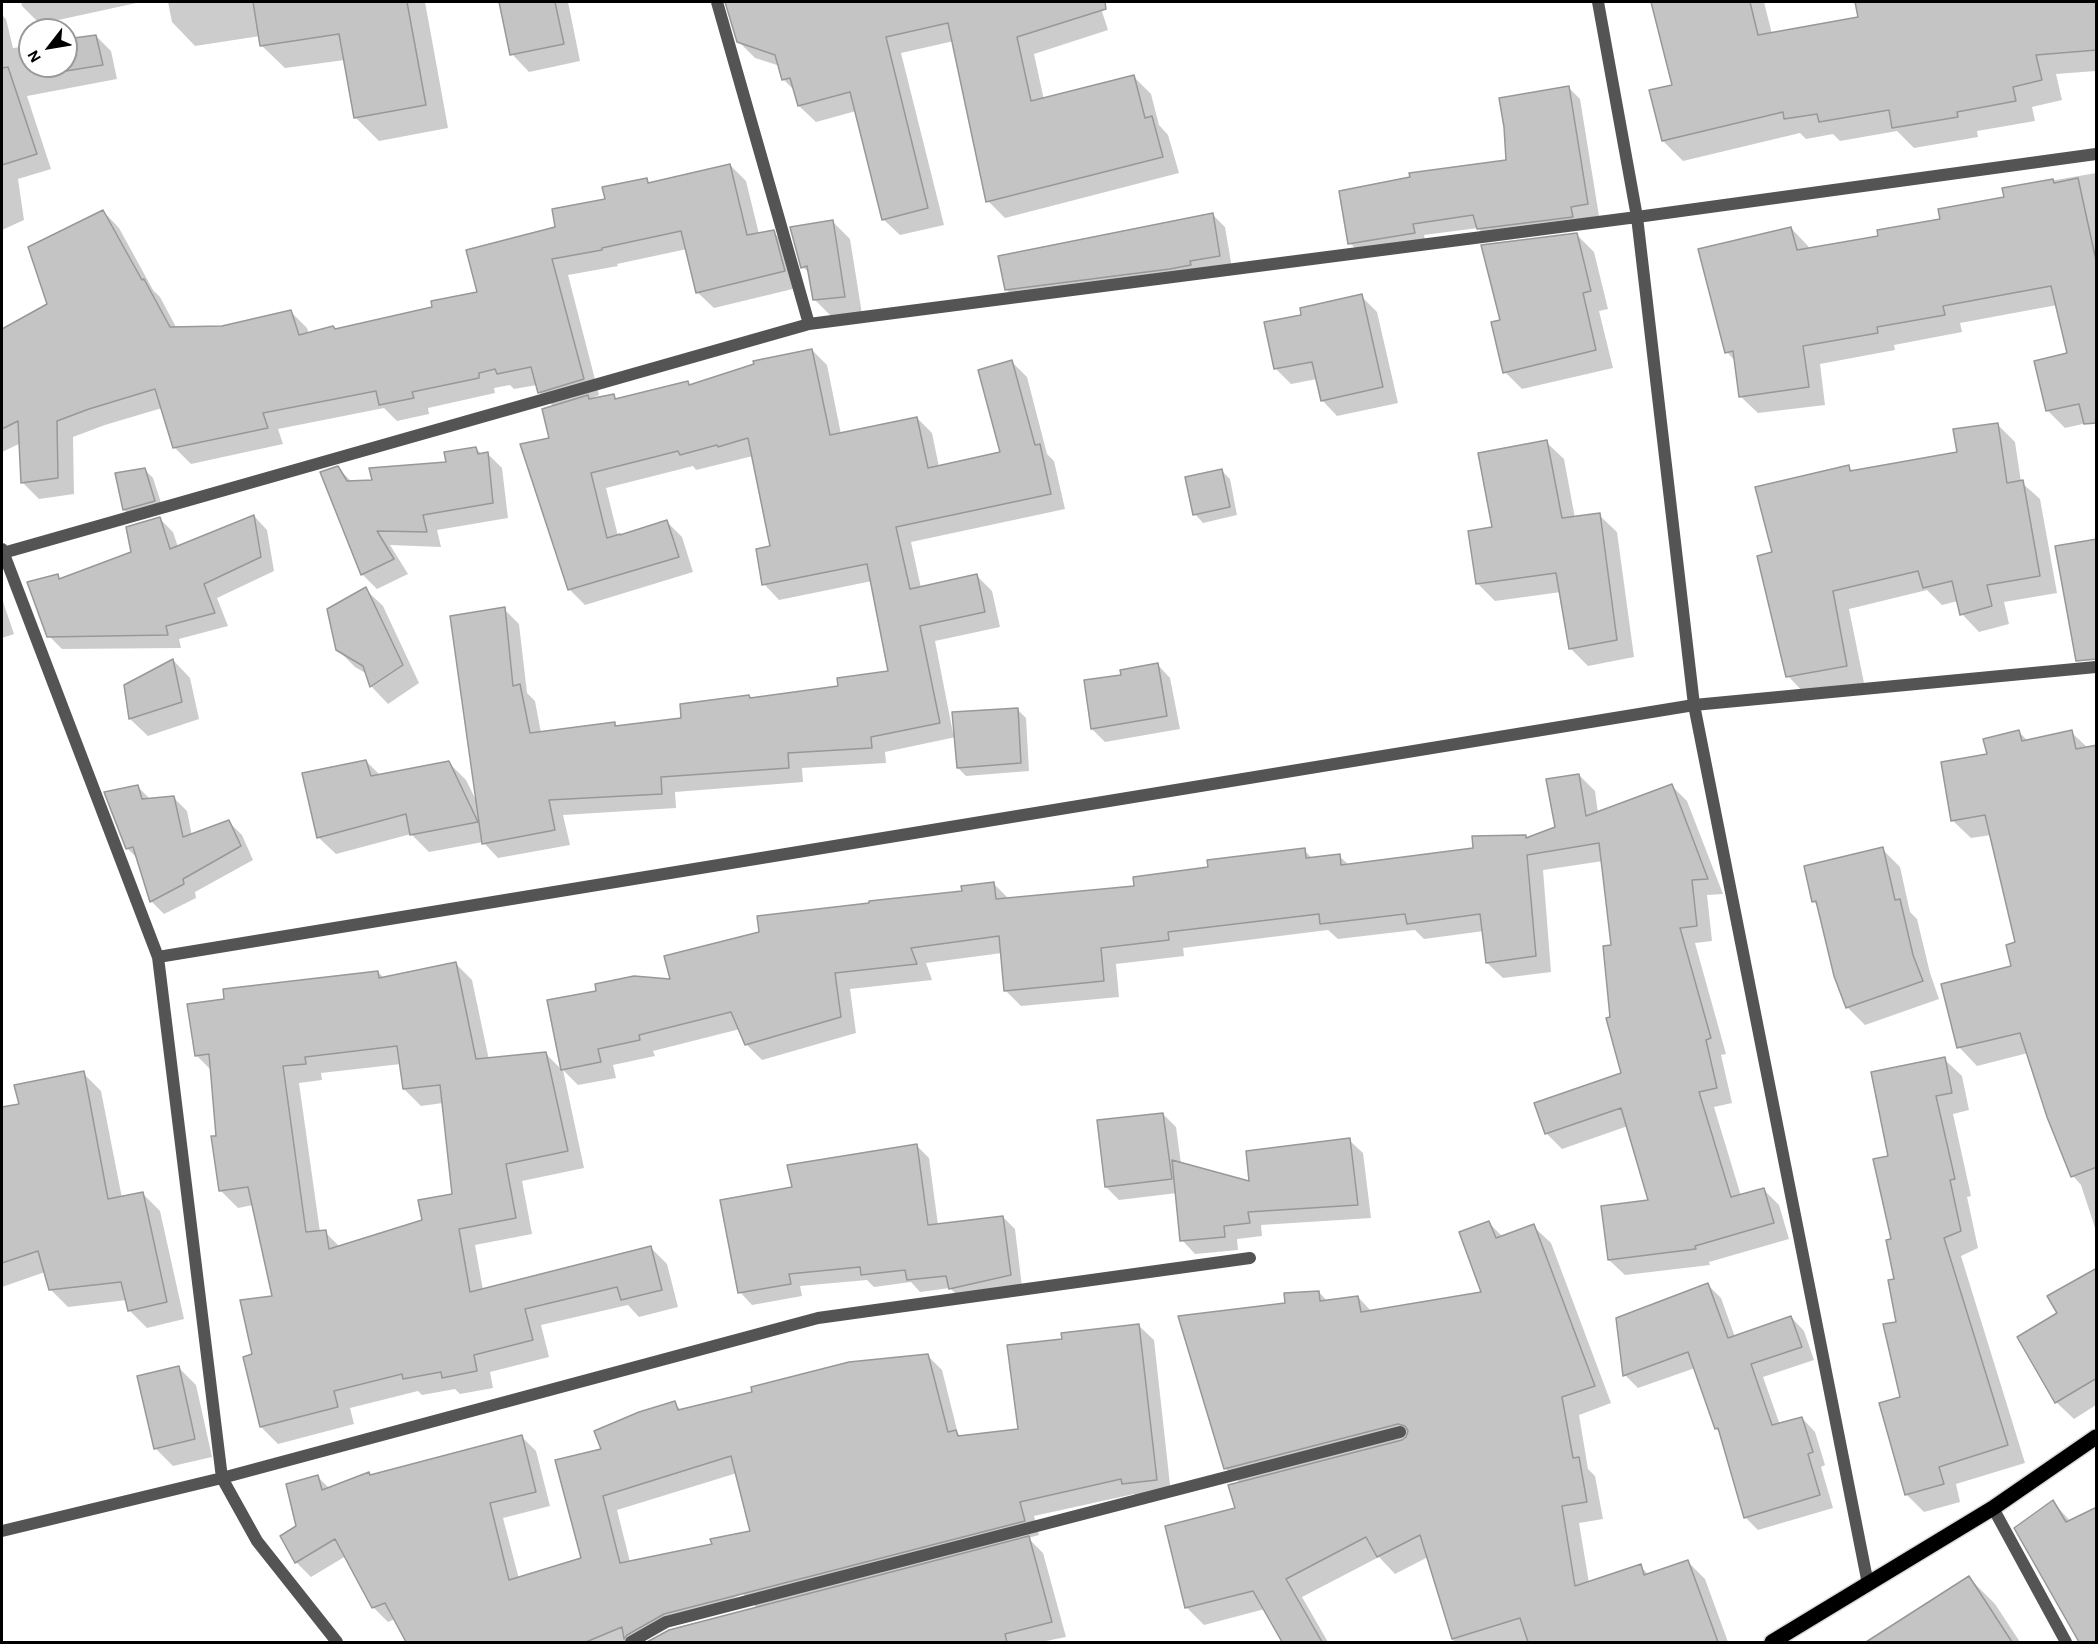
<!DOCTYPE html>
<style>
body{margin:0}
#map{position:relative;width:2098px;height:1644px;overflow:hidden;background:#fff;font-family:"Alegreya Sans",sans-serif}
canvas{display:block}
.frame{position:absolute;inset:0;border:3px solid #000;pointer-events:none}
.north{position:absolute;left:18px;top:18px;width:60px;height:60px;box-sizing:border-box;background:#fff;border:2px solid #999;border-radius:50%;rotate:239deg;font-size:16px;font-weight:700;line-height:24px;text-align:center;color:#000}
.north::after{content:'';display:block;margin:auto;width:21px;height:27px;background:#000;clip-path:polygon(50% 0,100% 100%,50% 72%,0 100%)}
</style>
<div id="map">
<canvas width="2098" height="1644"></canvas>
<div class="frame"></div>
<div class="north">N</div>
</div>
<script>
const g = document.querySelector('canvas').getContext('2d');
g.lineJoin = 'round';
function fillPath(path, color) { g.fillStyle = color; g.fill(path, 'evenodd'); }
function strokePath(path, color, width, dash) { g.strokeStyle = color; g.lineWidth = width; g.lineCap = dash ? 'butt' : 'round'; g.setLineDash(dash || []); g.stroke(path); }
const shadow = new Path2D(`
 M 21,2 L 141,2 L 40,24 L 22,6 Z
 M 168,2 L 425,2 L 448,128 L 379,141 L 356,118 L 345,60 L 285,68 L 261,45 L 260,36 L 195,46 L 172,22 Z
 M 500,2 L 568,2 L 580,61 L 529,72 L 512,54 Z
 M 727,2 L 1099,2 L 1108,30 L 1034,54 L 1044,100 L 1134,77 L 1151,94 L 1159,125 L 1168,135 L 1179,173 L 1005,218 L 988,201 L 954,41 L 901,53 L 944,225 L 900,235 L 883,219 L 856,111 L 816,122 L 799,106 L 795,91 L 783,79 L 780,66 L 755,58 L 738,41 Z
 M 1652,2 L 1764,2 L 1772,34 L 1860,18 L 1857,2 L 1952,2 L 1955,16 L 2004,8 L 2003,2 L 2096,2 L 2096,71 L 2056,74 L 2062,100 L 2032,107 L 2035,121 L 1977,131 L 1978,137 L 1914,148 L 1897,131 L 1840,141 L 1833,134 L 1806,139 L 1800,133 L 1683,161 L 1663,141 L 1674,86 Z
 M 2,15 L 6,19 L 13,48 L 30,46 L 30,66 L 66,66 L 66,41 L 96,36 L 111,51 L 117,79 L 27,96 L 51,169 L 18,179 L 24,220 L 2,230 Z
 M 1568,87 L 1580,99 L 1599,216 L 1490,241 L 1478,228 L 1424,235 L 1426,245 L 1362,255 L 1350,243 L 1412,178 L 1507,162 Z
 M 730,165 L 746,181 L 759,234 L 773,232 L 789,248 L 801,287 L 714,308 L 697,292 L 687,249 L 617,264 L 618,266 L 568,275 L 599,395 L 592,398 L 592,400 L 614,396 L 618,400 L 687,382 L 691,386 L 812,350 L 827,365 L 841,434 L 917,418 L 932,433 L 939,467 L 1001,454 L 1012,362 L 1027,377 L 1047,454 L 1054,461 L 1065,509 L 911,542 L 921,588 L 977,576 L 992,591 L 1000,627 L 935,641 L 953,733 L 1017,709 L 1026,718 L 1029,771 L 966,776 L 958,768 L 956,737 L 885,752 L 886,763 L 802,768 L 803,782 L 675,792 L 676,808 L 563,815 L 570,845 L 498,858 L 483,842 L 429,852 L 411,834 L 336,854 L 318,837 L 366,761 L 380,775 L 448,762 L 466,780 L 477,802 L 504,609 L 519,624 L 527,693 L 535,701 L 541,733 L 614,723 L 618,727 L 683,719 L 749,696 L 752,699 L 839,687 L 890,672 L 872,581 L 779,600 L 764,584 L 771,547 L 753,456 L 696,470 L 693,466 L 606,488 L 618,536 L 666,521 L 682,537 L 693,572 L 585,605 L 569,589 L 551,439 L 554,407 L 539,392 L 537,385 L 514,389 L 510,385 L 494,388 L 495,393 L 428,408 L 429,414 L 397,421 L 384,408 L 278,429 L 283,444 L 191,464 L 175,448 L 162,408 L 105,425 L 73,437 L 74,494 L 39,499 L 23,483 L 21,443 L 2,452 L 2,331 L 49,305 L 103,211 L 119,228 L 153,290 L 160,297 L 177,329 L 222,327 L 291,312 L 307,328 L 309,334 L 335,331 L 434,308 L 478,293 L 557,228 L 646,179 L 651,184 Z
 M 2096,173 L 2096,421 L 2065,428 L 2047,410 L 2068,354 L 2057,305 L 1960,323 L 1962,332 L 1894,345 L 1895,350 L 1820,364 L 1825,405 L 1758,413 L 1740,396 L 1735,361 L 1727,352 L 1791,228 L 1808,246 L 1809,249 L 1880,237 L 1942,220 L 2005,198 L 2004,189 Z
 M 1212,214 L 1225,227 L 1232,268 L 1019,302 L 1007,290 Z
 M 833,222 L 850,239 L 862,314 L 832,317 L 814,299 L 810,274 L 803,267 Z
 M 1577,235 L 1594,252 L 1608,309 L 1599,311 L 1613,368 L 1522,389 L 1505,372 L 1502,321 Z
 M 1361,296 L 1377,312 L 1398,403 L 1337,416 L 1322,400 L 1317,379 L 1291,384 L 1275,368 L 1303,316 Z
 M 1997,424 L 2015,442 L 2021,482 L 2040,499 L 2057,593 L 2004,602 L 2009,624 L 1979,632 L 1962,614 L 1958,601 L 1942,605 L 1927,590 L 1849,609 L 1864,683 L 1805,694 L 1788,676 L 1773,553 L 1848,466 L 1854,472 L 1958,454 Z
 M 1546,442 L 1564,459 L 1575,518 L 1599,515 L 1617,532 L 1634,657 L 1588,666 L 1570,648 L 1561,592 L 1495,601 L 1477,583 L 1494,529 Z
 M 476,449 L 482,454 L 487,453 L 502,468 L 508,518 L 437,530 L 441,547 L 390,545 L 408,574 L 377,589 L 362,574 L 338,468 L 352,482 L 374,481 L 447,464 Z
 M 145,470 L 153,478 L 163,509 L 132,518 L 124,510 Z
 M 1222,471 L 1230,479 L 1237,515 L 1203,523 L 1195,514 Z
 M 254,516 L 267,530 L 274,571 L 217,598 L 228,626 L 179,639 L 181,648 L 62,649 L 49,636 L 57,576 L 61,580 L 133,553 L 160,519 L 173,532 L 178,547 Z
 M 365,589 L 383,606 L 419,683 L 388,704 L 371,686 L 367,674 L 355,667 L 337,649 Z
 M 2,599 L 14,634 L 2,638 Z
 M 173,660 L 190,678 L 199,719 L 148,736 L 130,719 L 126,686 Z
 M 1157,664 L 1170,678 L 1180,729 L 1105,742 L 1092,729 Z
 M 2019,732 L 2028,741 L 2071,732 L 2088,748 L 2096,1093 L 2096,1231 L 2081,1185 L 2073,1176 L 2028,1053 L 1977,1066 L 1959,1047 L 2013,967 L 2017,944 L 1991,835 L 1971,838 L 1952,820 L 1989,755 Z
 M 1579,775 L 1595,791 L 1598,813 L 1672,786 L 1687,801 L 1723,894 L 1707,895 L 1712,941 L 1695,943 L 1726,1054 L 1721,1055 L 1732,1103 L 1714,1107 L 1741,1196 L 1763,1189 L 1779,1205 L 1789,1239 L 1709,1262 L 1710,1265 L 1625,1275 L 1609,1260 L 1649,1201 L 1628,1126 L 1562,1149 L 1546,1133 L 1623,1074 L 1611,1018 L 1613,946 L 1603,861 L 1543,870 L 1551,972 L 1503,978 L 1487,963 L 1484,931 L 1424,939 L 1415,930 L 1338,939 L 1328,930 L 1183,948 L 1184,956 L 1116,964 L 1119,997 L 1021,1006 L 1005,990 L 1002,953 L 926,963 L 932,980 L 850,989 L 856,1033 L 762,1060 L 746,1044 L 740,1029 L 653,1051 L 655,1056 L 613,1065 L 616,1078 L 578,1085 L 563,1070 L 584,1168 L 522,1181 L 532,1234 L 475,1245 L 483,1290 L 650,1247 L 667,1264 L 678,1307 L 639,1317 L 628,1305 L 541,1325 L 549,1357 L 490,1372 L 493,1388 L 460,1394 L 455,1389 L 422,1395 L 418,1391 L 350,1408 L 354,1424 L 278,1444 L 261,1427 L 254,1356 L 274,1297 L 253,1205 L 238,1208 L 221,1191 L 212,1071 L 196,1055 L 378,972 L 384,978 L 455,963 L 472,980 L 489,1060 L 546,1054 L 562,1070 L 549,1001 L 672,981 L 993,883 L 1009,899 L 1136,888 L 1210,868 L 1304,850 L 1313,859 L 1339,856 L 1349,865 L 1475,850 L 1525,837 L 1528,839 L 1556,828 ZM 401,1064 L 404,1089 L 421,1106 L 443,1103 L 454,1195 L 424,1221 L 340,1247 L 325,1232 L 320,1232 L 299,1083 L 322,1080 L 321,1073 Z
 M 138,787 L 150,799 L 173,797 L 187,811 L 192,836 L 229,822 L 242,835 L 253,860 L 195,892 L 196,898 L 164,914 L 151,901 L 139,860 L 127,848 Z
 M 1882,849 L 1900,867 L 1910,912 L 1917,919 L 1930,973 L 1939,999 L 1865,1025 L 1847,1007 L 1820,908 L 1813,901 Z
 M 1944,1059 L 1962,1076 L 1969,1110 L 1953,1114 L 1971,1196 L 1967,1197 L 1978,1248 L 1961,1256 L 2025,1463 L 1956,1484 L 1960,1502 L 1924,1512 L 1907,1495 L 1881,1404 L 1901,1398 L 1889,1157 Z
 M 83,1073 L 101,1091 L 122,1198 L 142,1193 L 160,1211 L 184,1319 L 147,1328 L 129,1310 L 127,1300 L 68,1307 L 50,1289 L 45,1272 L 2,1287 L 2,1139 L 29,1133 Z
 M 1163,1114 L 1176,1127 L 1181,1164 L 1251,1183 L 1349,1140 L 1363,1153 L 1371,1218 L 1261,1225 L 1262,1236 L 1237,1239 L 1238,1250 L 1195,1254 L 1182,1240 L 1177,1193 L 1119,1200 L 1106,1187 Z
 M 917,1146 L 929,1158 L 938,1225 L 1003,1217 L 1015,1229 L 1022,1287 L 963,1301 L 950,1288 L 920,1292 L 911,1282 L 874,1287 L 867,1280 L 800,1286 L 802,1296 L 752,1305 L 740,1292 L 794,1189 Z
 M 1489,1223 L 1503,1237 L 1533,1226 L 1551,1243 L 1611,1403 L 1579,1415 L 1588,1469 L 1595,1476 L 1603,1519 L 1579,1523 L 1589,1583 L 1640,1566 L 1649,1575 L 1687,1561 L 1705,1579 L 1728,1642 L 1454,1642 L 1428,1557 L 1395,1574 L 1379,1557 L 1302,1597 L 1328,1642 L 1284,1642 L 1265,1609 L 1204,1625 L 1186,1607 L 1237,1510 L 1240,1483 L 1225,1468 L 1287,1304 L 1319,1292 L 1328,1302 L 1358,1297 L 1372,1312 L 1483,1293 Z
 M 2096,1270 L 2096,1386 L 2095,1388 L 2096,1391 L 2096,1405 L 2074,1419 L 2056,1402 L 2059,1314 Z
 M 1708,1285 L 1721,1298 L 1735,1337 L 1791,1317 L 1804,1331 L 1814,1360 L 1763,1377 L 1780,1425 L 1802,1418 L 1815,1432 L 1825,1465 L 1821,1467 L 1833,1508 L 1758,1530 L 1745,1517 L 1720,1433 L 1716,1429 L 1695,1368 L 1638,1388 L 1625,1375 Z
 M 1139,1326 L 1154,1340 L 1171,1494 L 1138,1498 L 1134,1494 L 1034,1516 L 1039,1535 L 1028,1538 L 1043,1553 L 1066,1637 L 1041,1642 L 680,1642 L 708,1621 L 757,1608 L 743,1594 L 633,1642 L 408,1642 L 395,1619 L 388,1622 L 373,1607 L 346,1556 L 311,1577 L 296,1562 L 282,1536 L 298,1527 L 318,1477 L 330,1489 L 369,1473 L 371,1476 L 521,1436 L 536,1451 L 550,1506 L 503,1518 L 519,1579 L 583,1559 L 603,1450 L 674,1403 L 682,1411 L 927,1355 L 942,1370 L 958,1434 L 962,1437 L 1019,1430 L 1064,1340 ZM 737,1473 L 751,1532 L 714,1545 L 630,1562 L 617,1510 Z
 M 179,1368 L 196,1385 L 212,1457 L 173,1466 L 155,1448 Z
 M 2053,1502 L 2070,1521 L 2096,1509 L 2096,1642 L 2082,1642 L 2016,1529 Z
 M 1969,1578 L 1995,1604 L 2020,1642 L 1869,1642 Z`);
const building = new Path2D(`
 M 253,2 L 407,2 L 426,105 L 354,118 L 339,34 L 260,46 Z
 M 499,2 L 555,2 L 564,44 L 510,55 Z
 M 725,2 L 1105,2 L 1106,9 L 1017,37 L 1031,101 L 1134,75 L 1145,118 L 1152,116 L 1163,157 L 986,202 L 948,23 L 886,37 L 928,208 L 882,220 L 850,92 L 798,106 L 790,78 L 782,80 L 775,55 L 737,42 Z
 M 1651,2 L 1750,2 L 1758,35 L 1858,17 L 1855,2 L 2097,2 L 2097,50 L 2036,55 L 2042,80 L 2013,87 L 2016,101 L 1957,112 L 1958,117 L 1892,128 L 1889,110 L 1819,122 L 1817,114 L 1784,119 L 1783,112 L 1662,141 L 1649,90 L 1672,85 Z
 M 96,35 L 103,65 L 66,71 L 66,39 Z
 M 8,67 L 37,154 L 2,165 L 2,68 Z
 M 1569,86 L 1588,204 L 1571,207 L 1573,217 L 1477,229 L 1473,215 L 1413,224 L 1415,233 L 1348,244 L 1339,191 L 1410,177 L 1409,173 L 1506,160 L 1504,127 L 1499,98 Z
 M 730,164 L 747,235 L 774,230 L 785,271 L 696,293 L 681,231 L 602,248 L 602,250 L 552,259 L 584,379 L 538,393 L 531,367 L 497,374 L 495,369 L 479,373 L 479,378 L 412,392 L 414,398 L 379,405 L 376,391 L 263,413 L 268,428 L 173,448 L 155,389 L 89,409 L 57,421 L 58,478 L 21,483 L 18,421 L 2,429 L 2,329 L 47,304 L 28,247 L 103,210 L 142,280 L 144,279 L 170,327 L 222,326 L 291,310 L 299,335 L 333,326 L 335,329 L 432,307 L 431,301 L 477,292 L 466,250 L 555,227 L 552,209 L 605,199 L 602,187 L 647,178 L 648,183 Z
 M 2078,178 L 2097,265 L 2097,423 L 2084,424 L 2079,404 L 2046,411 L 2034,361 L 2067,353 L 2051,286 L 1943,306 L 1945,315 L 1877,327 L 1878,333 L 1803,346 L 1809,387 L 1739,397 L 1733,351 L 1725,353 L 1698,249 L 1791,227 L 1797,250 L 1878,236 L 1877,230 L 1940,219 L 1938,209 L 2004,197 L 2002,188 L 2053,179 L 2054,183 Z
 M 1213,213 L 1220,256 L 1190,261 L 1191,265 L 1170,269 L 1005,290 L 998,256 Z
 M 833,220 L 845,297 L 813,300 L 807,266 L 801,268 L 790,227 Z
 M 1577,233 L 1591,291 L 1583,293 L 1596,350 L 1503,373 L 1491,322 L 1500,320 L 1481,245 Z
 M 1362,294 L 1383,387 L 1321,401 L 1312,362 L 1274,369 L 1264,322 L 1301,315 L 1300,308 Z
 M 812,349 L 830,435 L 917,417 L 928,468 L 1000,452 L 978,370 L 1012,360 L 1035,445 L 1040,444 L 1051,494 L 896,527 L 910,589 L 977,574 L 985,612 L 920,626 L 940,723 L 871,737 L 872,748 L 788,753 L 789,768 L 661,777 L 662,794 L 549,800 L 555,830 L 482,844 L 450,616 L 505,607 L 513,686 L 520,684 L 530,733 L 615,722 L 615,726 L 681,718 L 680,704 L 749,695 L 750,698 L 838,686 L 837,678 L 888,671 L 867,564 L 762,585 L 756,549 L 770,546 L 748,438 L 718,447 L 717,445 L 680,455 L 678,451 L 591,473 L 607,538 L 620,534 L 620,535 L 667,520 L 679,557 L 568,590 L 520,444 L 549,438 L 542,409 L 588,395 L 589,399 L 614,394 L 615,399 L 688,381 L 689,385 L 754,364 L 753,361 Z
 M 1998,423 L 2007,483 L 2023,480 L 2040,576 L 1987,585 L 1992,606 L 1960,615 L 1952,581 L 1923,588 L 1918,571 L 1833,591 L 1847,666 L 1786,677 L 1757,556 L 1772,552 L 1755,487 L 1849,465 L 1850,471 L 1957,452 L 1953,429 Z
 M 1547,440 L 1562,518 L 1600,513 L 1617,640 L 1569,649 L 1556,573 L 1476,584 L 1468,531 L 1492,527 L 1478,453 Z
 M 476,447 L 478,454 L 488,452 L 493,503 L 423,515 L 427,532 L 377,531 L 394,559 L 361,575 L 320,472 L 338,466 L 347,481 L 372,480 L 369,468 L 446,462 L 444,452 Z
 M 145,468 L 155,501 L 123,510 L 115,473 Z
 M 1222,469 L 1230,507 L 1193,515 L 1185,477 Z
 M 254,515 L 261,557 L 204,584 L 215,613 L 166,626 L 168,635 L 47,637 L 27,582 L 58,574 L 59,579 L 131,552 L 126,527 L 160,517 L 170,549 Z
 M 2097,539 L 2097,659 L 2076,661 L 2055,546 Z
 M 366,587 L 403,665 L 370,687 L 363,666 L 336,650 L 327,609 Z
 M 173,659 L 182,702 L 129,719 L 124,685 Z
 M 1158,663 L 1167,716 L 1091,729 L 1084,680 L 1121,675 L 1120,670 Z
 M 1018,708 L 1021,763 L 957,768 L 952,712 Z
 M 2019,730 L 2022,741 L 2072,730 L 2076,749 L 2097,745 L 2097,1167 L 2071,1177 L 2047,1117 L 2020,1033 L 1957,1048 L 1941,984 L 2011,966 L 2006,945 L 2015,942 L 1985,815 L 1951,821 L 1941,762 L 1987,754 L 1983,739 Z
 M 366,760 L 371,776 L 449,761 L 478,822 L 410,835 L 406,814 L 317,838 L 302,773 Z
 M 1579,774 L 1586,816 L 1672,784 L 1708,879 L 1692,880 L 1697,926 L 1680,928 L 1711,1038 L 1706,1040 L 1717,1088 L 1699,1092 L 1731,1197 L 1764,1188 L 1774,1223 L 1695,1246 L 1696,1249 L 1608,1260 L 1601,1206 L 1648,1200 L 1621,1108 L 1545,1134 L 1534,1103 L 1621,1073 L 1606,1018 L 1610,1017 L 1603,946 L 1611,945 L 1599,843 L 1527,855 L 1536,956 L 1486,963 L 1480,914 L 1407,924 L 1405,914 L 1320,924 L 1319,914 L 1168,932 L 1169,940 L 1101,948 L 1104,981 L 1004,991 L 999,936 L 911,948 L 917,964 L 835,973 L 841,1017 L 745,1045 L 731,1012 L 639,1035 L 640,1040 L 598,1049 L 601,1062 L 561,1070 L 547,1000 L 596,991 L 595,984 L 634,976 L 670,979 L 664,956 L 759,932 L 757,916 L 869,903 L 869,901 L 962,891 L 961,886 L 994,882 L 996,899 L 1134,886 L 1133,877 L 1208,867 L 1207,860 L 1305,848 L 1306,858 L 1340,854 L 1341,865 L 1473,848 L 1472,836 L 1526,835 L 1526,838 L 1555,827 L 1546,779 Z
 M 138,785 L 142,799 L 174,796 L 183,837 L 229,820 L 241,846 L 183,879 L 184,884 L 150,902 L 133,847 L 126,849 L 104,792 Z
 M 1883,847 L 1895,900 L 1900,899 L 1913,955 L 1923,981 L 1846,1008 L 1834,976 L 1816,901 L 1812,902 L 1804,866 Z
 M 456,962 L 476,1059 L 546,1052 L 568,1151 L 506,1164 L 516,1218 L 459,1229 L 470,1292 L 651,1246 L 662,1290 L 621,1300 L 617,1287 L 525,1309 L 533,1340 L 474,1355 L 477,1371 L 442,1378 L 441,1372 L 403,1379 L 402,1374 L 334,1391 L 338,1407 L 260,1427 L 243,1357 L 252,1354 L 240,1300 L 272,1296 L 248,1187 L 219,1191 L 211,1136 L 216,1136 L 209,1054 L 195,1056 L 187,1004 L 224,999 L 223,989 L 378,971 L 379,978 ZM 397,1046 L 403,1089 L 440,1085 L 452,1194 L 418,1200 L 422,1220 L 329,1249 L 326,1230 L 306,1232 L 283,1066 L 306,1064 L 305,1057 Z
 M 1945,1057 L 1952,1093 L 1936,1096 L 1955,1179 L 1950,1180 L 1961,1231 L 1944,1238 L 2008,1445 L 1939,1467 L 1944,1484 L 1905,1495 L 1879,1403 L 1900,1397 L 1883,1324 L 1896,1322 L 1888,1280 L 1894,1279 L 1886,1240 L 1891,1239 L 1873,1159 L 1888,1156 L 1871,1072 Z
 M 84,1071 L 108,1199 L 143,1192 L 167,1302 L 128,1311 L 121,1282 L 49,1290 L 38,1251 L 2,1263 L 2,1107 L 19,1104 L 14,1085 Z
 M 1163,1113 L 1172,1179 L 1105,1187 L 1097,1120 Z
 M 1350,1138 L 1358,1205 L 1248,1212 L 1250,1223 L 1224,1226 L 1225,1237 L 1180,1241 L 1172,1160 L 1249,1181 L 1246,1151 Z
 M 917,1144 L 928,1225 L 1003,1216 L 1011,1275 L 949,1289 L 946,1276 L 907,1280 L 905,1270 L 861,1275 L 860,1267 L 789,1274 L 791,1284 L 738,1293 L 720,1200 L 792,1187 L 787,1165 Z
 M 1489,1221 L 1496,1238 L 1534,1224 L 1595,1386 L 1562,1397 L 1573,1458 L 1579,1457 L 1587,1502 L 1562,1506 L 1575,1586 L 1641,1564 L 1644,1575 L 1688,1560 L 1718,1642 L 1528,1642 L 1520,1618 L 1452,1639 L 1420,1535 L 1377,1557 L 1366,1537 L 1286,1579 L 1322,1642 L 1282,1642 L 1253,1591 L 1185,1608 L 1165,1526 L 1235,1508 L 1228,1485 L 1402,1440 L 1406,1437 L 1408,1431 L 1405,1426 L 1398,1424 L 1224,1469 L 1178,1316 L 1285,1303 L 1284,1293 L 1319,1291 L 1320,1301 L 1358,1296 L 1361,1312 L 1481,1292 L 1459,1232 Z
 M 2097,1268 L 2097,1378 L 2055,1403 L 2017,1337 L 2057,1313 L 2047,1296 Z
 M 1708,1283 L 1728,1338 L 1791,1316 L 1802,1347 L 1751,1364 L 1772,1425 L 1802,1417 L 1813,1452 L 1808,1454 L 1820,1495 L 1744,1518 L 1718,1428 L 1715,1429 L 1688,1352 L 1623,1376 L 1616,1318 Z
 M 1139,1324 L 1157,1480 L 1122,1484 L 1121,1479 L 1020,1502 L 1025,1521 L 664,1614 L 627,1635 L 624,1639 L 622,1627 L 586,1642 L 406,1642 L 385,1603 L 372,1608 L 335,1539 L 295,1563 L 280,1536 L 296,1526 L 286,1484 L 318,1475 L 322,1490 L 369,1472 L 370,1475 L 522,1435 L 536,1492 L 490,1503 L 509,1580 L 581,1558 L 555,1460 L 601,1449 L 594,1431 L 639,1412 L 675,1401 L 678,1410 L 752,1392 L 751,1387 L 849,1362 L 928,1354 L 948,1432 L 956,1430 L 958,1436 L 1018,1429 L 1007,1345 L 1062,1339 L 1061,1333 ZM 731,1456 L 750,1531 L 710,1539 L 712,1544 L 620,1563 L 603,1496 Z
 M 179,1366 L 195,1439 L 154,1449 L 137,1376 Z
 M 2053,1500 L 2066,1522 L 2097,1507 L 2097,1642 L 2079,1642 L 2014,1528 Z
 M 1029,1536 L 1052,1622 L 1005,1634 L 1007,1642 L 647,1642 L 669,1630 Z
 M 1969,1576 L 2012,1642 L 1866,1642 Z`);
const minor = new Path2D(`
 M 717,2 L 809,324
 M 1598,2 L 1637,217 L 1694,705 L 1868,1584
 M 2,549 L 158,957 L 222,1478 L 257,1541 L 337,1642
 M 3,553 L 809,324 L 1637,217 L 2096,154
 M 158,957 L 1694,705 L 2096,667
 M 1993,1508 L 2066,1642
 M 2,1531 L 222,1478 L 818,1318 L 1250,1258
 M 631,1642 L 666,1622 L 1400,1432`);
const primary = new Path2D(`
 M 1772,1642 L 1993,1508 L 2096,1437`);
fillPath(shadow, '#0003');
fillPath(building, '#c4c4c4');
strokePath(building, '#989898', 1.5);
strokePath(primary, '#dbdbdb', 18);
strokePath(minor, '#545454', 12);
strokePath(primary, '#000', 15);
</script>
